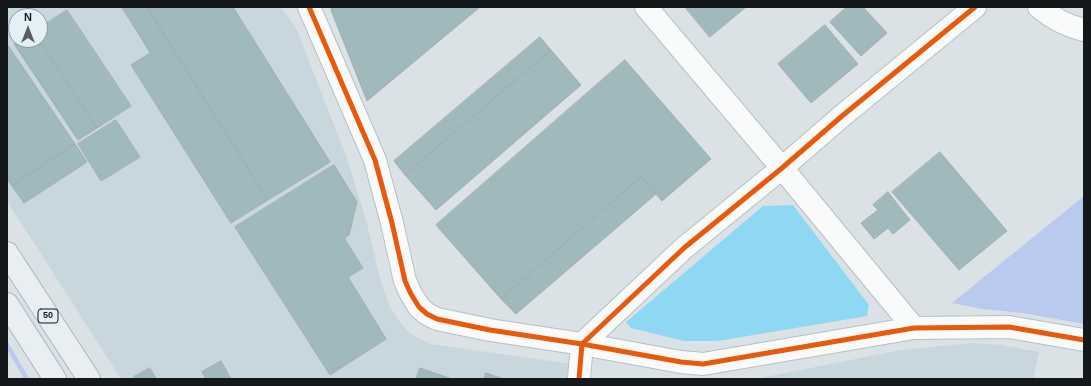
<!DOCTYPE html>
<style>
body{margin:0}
#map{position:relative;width:1091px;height:386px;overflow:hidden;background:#dae2e5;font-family:Arial,sans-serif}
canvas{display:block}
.frame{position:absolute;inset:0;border:8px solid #14181a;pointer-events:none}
.north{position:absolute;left:8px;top:8px;width:40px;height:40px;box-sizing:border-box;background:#e3f0f6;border:1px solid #909a9e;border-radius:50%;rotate:0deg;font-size:11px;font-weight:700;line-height:16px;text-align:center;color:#14181a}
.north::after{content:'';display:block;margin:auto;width:14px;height:18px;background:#595f61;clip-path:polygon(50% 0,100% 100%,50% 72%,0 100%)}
</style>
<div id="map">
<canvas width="1091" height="386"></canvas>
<div class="frame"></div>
<div class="north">N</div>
</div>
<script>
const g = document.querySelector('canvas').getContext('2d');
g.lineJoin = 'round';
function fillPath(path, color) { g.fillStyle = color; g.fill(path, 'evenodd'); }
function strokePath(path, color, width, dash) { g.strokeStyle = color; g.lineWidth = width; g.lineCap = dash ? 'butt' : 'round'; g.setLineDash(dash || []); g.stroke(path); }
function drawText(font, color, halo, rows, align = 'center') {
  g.font = font + ' Arial,sans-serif'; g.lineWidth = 3; g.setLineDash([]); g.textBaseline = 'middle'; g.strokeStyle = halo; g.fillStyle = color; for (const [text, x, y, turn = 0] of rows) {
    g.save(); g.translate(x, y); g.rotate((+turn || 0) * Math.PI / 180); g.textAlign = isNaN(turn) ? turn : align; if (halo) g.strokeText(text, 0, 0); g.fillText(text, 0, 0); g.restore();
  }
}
const built = new Path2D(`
 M 7,7 L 281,7 L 297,30 L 348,161 L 366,220 L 381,282 L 389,305 L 399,321 L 411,334 L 430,344 L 572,364 L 570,379 L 121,379 L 7,201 ZM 16,16 L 40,16 L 40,40 L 16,40 Z
 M 972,343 L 1001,345 L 1039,352 L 1033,379 L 755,379 L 901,350 Z`);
const green = new Path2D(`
 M 793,205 L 869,305 L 867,316 L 718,341 L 684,341 L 631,328 L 626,322 L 763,206 Z`);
const water = new Path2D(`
 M 1084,196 L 1084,324 L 1023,313 L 982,309 L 952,303 Z`);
const stream = new Path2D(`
 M 7,345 L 27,379`);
const building = new Path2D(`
 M 122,7 L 147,7 L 268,200 L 231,223 L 131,65 L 150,53 Z
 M 147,7 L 233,7 L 330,162 L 268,200 Z
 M 332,7 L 480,7 L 367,101 L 331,10 Z
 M 685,7 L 746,7 L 710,37 Z
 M 847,7 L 863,7 L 887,33 L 861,56 L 830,22 Z
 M 67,10 L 131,106 L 97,128 L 39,40 L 40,40 L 40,28 Z
 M 825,25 L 858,64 L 811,103 L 778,64 Z
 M 540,37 L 551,50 L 405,175 L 394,161 Z
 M 21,40 L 39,40 L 97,128 L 78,140 L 14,44 Z
 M 7,44 L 75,144 L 12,186 L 7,179 Z
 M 551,50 L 581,85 L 436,210 L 405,175 Z
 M 625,60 L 711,159 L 662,201 L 641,177 L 501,299 L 436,225 Z
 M 116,120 L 140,157 L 101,181 L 78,144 Z
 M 75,144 L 87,162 L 24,203 L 12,186 Z
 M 940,152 L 1007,231 L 959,270 L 892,192 Z
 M 334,165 L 357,202 L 349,235 L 344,238 L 363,268 L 348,277 L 386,339 L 330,375 L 235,227 Z
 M 641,177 L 656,194 L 516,314 L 501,299 Z
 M 888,192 L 910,220 L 893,234 L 888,228 L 874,239 L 861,223 L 878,210 L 873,205 Z
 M 221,361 L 231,379 L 206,379 L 202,372 Z
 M 150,368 L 156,379 L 135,379 L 134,377 Z
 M 420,368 L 452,379 L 416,379 Z
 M 486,373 L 503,379 L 484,379 Z`);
const tertiary = new Path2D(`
 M 309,7 L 375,160 L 392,223 L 405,281 L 411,294 L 419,307 L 427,314 L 437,319 L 490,330 L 582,344 L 681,362 L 703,364 L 914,328 L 1009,327 L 1084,340
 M 646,7 L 782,168 L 914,328
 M 1039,7 C 1052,18 1068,26 1084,30
 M 579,379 L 582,344 L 684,248 L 782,168 L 842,116 L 975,7`);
const trunk = new Path2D(`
 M 7,253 L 89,379
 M 7,304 L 55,379`);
const cycleway = new Path2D(`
 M 309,7 L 375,160 L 392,223 L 405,281 L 411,294 L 419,307 L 427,314 L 437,319 L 490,330 L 582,344 L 681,362 L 703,364 L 914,328 L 1009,327 L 1084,340
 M 579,379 L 582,344 L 684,248 L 782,168 L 842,116 L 975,7`);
const shields = [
 [48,316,20]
];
const shieldNames = [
 ["50",48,316]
];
fillPath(built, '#c8d7de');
fillPath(green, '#8fd8f3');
fillPath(water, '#bacaef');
strokePath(stream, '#bacaef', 4.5);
fillPath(building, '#a0b9bd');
strokePath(building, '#a6adae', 1);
strokePath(tertiary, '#b9bfc1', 24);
strokePath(trunk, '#acb5bc', 24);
strokePath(tertiary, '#f9fbfb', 22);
strokePath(trunk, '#e9eef2', 22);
strokePath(cycleway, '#e8590c', 5);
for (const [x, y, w] of shields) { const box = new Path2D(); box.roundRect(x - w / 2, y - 7, w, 14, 3); g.fillStyle = '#e3f0f6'; g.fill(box); strokePath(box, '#14181a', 1); }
drawText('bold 9px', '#14181a', null, shieldNames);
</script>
